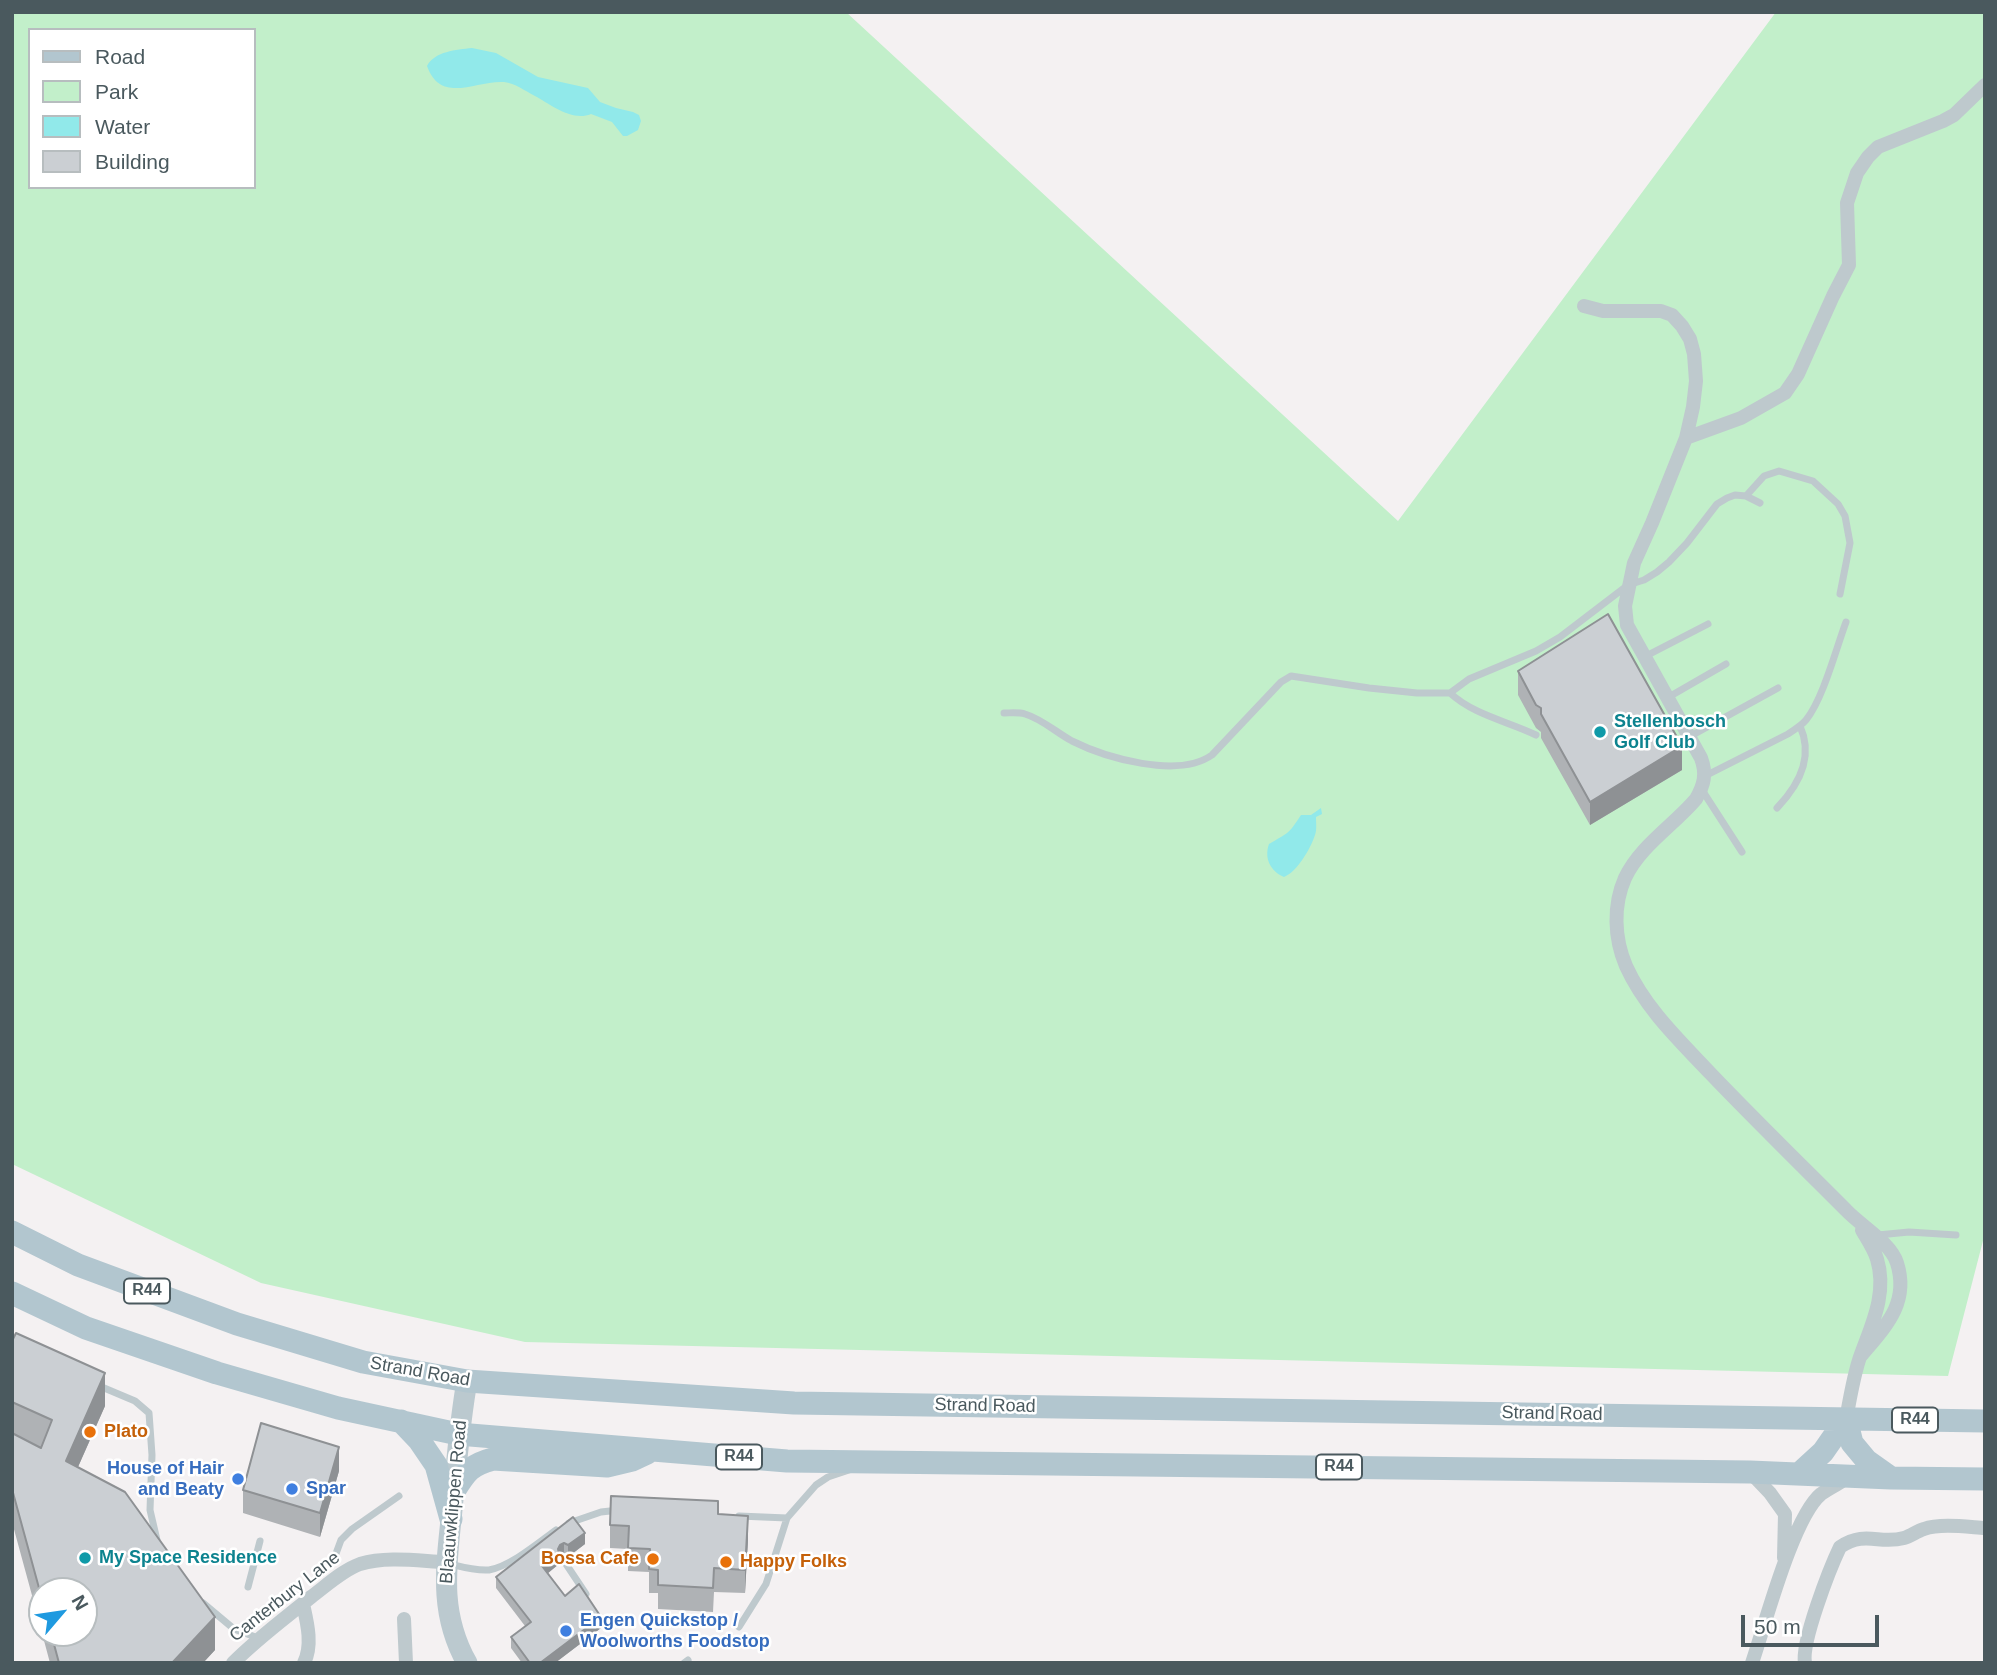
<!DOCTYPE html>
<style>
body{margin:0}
#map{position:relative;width:1997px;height:1675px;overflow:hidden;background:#f4f1f2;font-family:Arial,sans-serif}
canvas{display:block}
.frame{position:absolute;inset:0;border:14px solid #4a595e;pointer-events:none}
.legend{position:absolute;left:28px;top:28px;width:228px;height:161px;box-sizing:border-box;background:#fff;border:2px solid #b7bdbf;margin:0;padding:9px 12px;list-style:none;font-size:21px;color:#4a595e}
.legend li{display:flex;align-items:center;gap:14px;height:35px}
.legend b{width:35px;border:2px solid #b7bdbf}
.north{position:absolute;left:28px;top:1577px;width:70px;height:70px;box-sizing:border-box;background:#fff;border:2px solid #b7bdbf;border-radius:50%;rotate:61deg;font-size:19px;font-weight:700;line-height:28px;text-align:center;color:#4a595e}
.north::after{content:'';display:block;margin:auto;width:24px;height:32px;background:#1f9ae0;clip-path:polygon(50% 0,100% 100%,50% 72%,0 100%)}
.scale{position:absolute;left:1741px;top:1615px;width:138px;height:32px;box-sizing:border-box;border:4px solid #4a595e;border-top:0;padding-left:9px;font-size:21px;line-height:24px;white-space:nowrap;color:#4a595e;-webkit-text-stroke:5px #fff;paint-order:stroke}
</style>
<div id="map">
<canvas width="1997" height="1675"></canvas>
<div class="frame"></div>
<ul class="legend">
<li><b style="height:9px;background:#b2c6cf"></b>Road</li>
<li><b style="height:19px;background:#c2efca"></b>Park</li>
<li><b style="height:19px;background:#91e9ea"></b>Water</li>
<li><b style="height:19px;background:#cbcfd3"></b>Building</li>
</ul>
<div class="north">N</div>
<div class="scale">50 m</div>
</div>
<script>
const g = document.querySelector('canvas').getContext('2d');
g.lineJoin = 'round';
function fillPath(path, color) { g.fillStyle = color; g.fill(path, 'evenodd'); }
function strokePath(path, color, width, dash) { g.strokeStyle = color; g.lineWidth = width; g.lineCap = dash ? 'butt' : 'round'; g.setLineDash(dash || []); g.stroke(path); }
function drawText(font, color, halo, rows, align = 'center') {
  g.font = font + ' Arial,sans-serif'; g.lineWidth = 5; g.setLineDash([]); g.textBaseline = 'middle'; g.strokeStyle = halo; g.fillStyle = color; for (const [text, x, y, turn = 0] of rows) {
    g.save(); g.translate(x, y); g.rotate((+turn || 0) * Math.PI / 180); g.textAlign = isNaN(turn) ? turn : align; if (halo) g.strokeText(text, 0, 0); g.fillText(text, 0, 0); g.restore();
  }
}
const green = new Path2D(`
 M 12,12 L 846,12 L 1398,521 L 1776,12 L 1985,12 L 1985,1233 L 1948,1376 L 525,1342 L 261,1283 L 12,1164 ZM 30,30 L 254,30 L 254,187 L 30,187 Z`);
const water = new Path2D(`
 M 472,48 L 496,53 L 538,77 L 588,88 L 600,102 L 616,108 L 633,112 L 639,115 L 641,121 L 638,130 L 627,136 L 623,136 L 612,122 L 591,114 C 572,122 550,104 535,96 C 525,91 515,83 504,82 C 476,80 441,105 427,66 C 435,51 456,50 472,48 Z
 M 1321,808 L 1322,814 L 1316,817 C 1316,823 1317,830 1315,835 C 1311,848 1297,872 1284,877 C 1270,871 1264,858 1269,844 C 1289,832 1288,835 1301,815 L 1311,815 Z`);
const lane = new Path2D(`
 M 1746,496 L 1764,476 L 1779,471 L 1813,481 L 1838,504 L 1845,516 L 1850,543 L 1840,594
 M 1644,657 L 1708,624
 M 1450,693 C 1474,715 1507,721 1536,735
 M 1667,698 L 1726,664
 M 1004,713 C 1011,713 1019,712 1025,714 C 1042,719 1057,733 1072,741 C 1106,758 1178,779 1212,755 L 1281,682 L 1291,676 L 1369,688 L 1417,693 L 1450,693 L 1469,679 L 1536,651 L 1560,637 L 1628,585 L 1644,580 L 1657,572 L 1669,562 L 1687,543 L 1717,504 L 1727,498 L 1735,495 L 1746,496 L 1760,503
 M 1689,737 L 1778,688
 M 1705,776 L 1788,734 C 1795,729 1801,726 1806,720 C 1823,699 1836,649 1846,622
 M 1702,790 L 1742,852
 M 1777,808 C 1799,785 1814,757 1800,726
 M 1878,1235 L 1909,1232 L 1956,1235
 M 97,1385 L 135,1401 L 149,1413 L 152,1455 L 150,1510 L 157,1540
 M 739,1516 L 787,1518
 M 569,1523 L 601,1512 L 619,1510
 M 334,1559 L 341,1540 L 352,1529 L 399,1496
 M 564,1561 L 586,1594
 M 450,1564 C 462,1567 476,1571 489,1570 C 511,1566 538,1543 556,1530
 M 248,1587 L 260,1541
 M 203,1603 L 234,1629 L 258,1638
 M 739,1627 L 766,1584 L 787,1518 L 816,1485 L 828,1477 L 849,1470
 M 684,1663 L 688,1660`);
const street = new Path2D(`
 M 1584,306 L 1603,311 L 1661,311 L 1672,315 L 1682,326 L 1690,339 L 1694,354 L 1696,381 L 1693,407 L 1686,438 L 1652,523 L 1634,563 L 1625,606 L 1627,625 L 1701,758 C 1707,774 1704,785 1696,799 C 1674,825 1640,846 1625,878 C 1613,905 1614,938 1626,966 C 1645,1008 1679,1040 1711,1074 C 1755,1120 1801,1165 1846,1210 C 1861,1226 1891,1243 1897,1263 C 1910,1304 1884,1328 1860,1357
 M 1686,438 L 1741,418 L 1785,393 L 1798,374 L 1833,296 L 1849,265 L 1847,203 L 1857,173 L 1868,157 L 1878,147 L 1943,121 L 1954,115 L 1985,85
 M 1846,1419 C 1850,1399 1853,1379 1859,1360 C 1870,1328 1888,1295 1877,1259 C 1874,1249 1867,1239 1862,1230
 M 1750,1472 L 1770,1493 L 1785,1514 L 1784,1558
 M 303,1604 C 307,1622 313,1645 304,1663
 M 404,1619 L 406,1663
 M 233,1663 C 258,1638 284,1619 311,1597 C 326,1586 343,1570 360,1564 C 387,1556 419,1561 446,1562
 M 1752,1663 C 1765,1625 1793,1517 1821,1494 C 1829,1488 1840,1483 1849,1477
 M 1805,1663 C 1801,1642 1830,1568 1840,1547 C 1866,1530 1879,1545 1904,1538 C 1911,1536 1917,1531 1924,1529 C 1940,1523 1968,1527 1985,1528`);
const secondary = new Path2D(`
 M 467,1381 C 460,1420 457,1459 453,1499 C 448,1558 436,1608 467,1663`);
const primary = new Path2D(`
 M 12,1232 L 78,1265 L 237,1324 L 363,1362 L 467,1381 L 794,1403 L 1985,1421
 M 12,1293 L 86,1328 L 217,1373 L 338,1408 L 458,1434 L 787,1461 L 1750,1472 L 1891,1478 L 1985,1479
 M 1846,1419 L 1852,1443 L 1867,1461 L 1891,1478
 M 401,1421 L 419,1440 L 436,1465 L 451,1519
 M 1799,1474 L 1823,1452 L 1846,1419
 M 454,1491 C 466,1472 470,1465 493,1459 L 607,1466 L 632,1460 L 647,1453`);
const wall = new Path2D(`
 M 1518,671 L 1682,770 L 1590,825 L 1541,738 L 1541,732 L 1536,728 L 1518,695 Z
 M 12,1341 L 105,1406 L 78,1467 L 215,1650 L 203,1663 L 50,1663 L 42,1633 L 84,1633 L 42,1591 L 42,1632 L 12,1522 Z
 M 339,1471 L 320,1537 L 243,1513 L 243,1490 Z
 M 718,1514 L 748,1539 L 745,1593 L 714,1592 L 713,1612 L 658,1609 L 658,1593 L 649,1593 L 649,1572 L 628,1571 L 628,1549 L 610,1548 L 610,1525 Z
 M 573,1517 L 585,1544 L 568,1557 L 564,1555 L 560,1556 L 559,1564 L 548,1573 L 565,1596 L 601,1628 L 555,1663 L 522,1663 L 511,1648 L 511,1637 L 525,1626 L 496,1588 L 496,1577 Z`);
const shadedWall = new Path2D(`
 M 1682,746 L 1682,770 L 1590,825 L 1590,802 Z
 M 105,1373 L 105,1406 L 66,1494 L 66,1461 Z
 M 339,1447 L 339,1471 L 320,1537 L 320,1513 Z
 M 748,1516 L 748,1539 L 745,1593 L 745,1570 Z
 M 585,1533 L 585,1544 L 568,1557 L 568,1545 Z
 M 564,1543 L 564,1555 L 560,1556 L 559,1564 L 542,1578 L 542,1566 L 558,1549 L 560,1545 Z
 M 215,1617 L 215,1650 L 203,1663 L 172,1663 Z
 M 601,1617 L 601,1628 L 555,1663 L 540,1663 Z`);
const building = new Path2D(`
 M 1608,614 L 1682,746 L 1590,802 L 1541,714 L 1541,708 L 1536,705 L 1518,671 Z
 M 16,1333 L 105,1373 L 66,1461 L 125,1492 L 215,1617 L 172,1663 L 59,1663 L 51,1633 L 84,1633 L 84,1591 L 42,1591 L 42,1599 L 12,1489 L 12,1433 L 41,1448 L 52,1420 L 12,1402 L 12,1341 Z
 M 261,1423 L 339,1447 L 320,1513 L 243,1490 Z
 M 611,1496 L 718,1501 L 718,1514 L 748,1516 L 745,1570 L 714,1568 L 713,1588 L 658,1585 L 658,1570 L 649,1569 L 650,1549 L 628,1548 L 629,1526 L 610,1525 Z
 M 573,1517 L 585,1533 L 568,1545 L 564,1543 L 560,1545 L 558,1549 L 559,1553 L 542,1566 L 565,1596 L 579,1584 L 601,1617 L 540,1663 L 530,1663 L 511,1637 L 531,1622 L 496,1577 Z`);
const markers = [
 [1600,732,7,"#0f9aa8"],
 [90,1432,7,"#e8710a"],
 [238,1479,7,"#3f7fe0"],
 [292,1489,7,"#3f7fe0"],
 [85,1558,7,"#0f9aa8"],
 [653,1559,7,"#e8710a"],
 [726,1562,7,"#e8710a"],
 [566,1631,7,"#3f7fe0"]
];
const shields = [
 [147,1291,46],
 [1915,1420,46],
 [739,1457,46],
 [1339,1467,46]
];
const shieldNames = [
 ["R44",147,1291],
 ["R44",1915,1420],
 ["R44",739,1457],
 ["R44",1339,1467]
];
const cultureNames = [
 ["Stellenbosch",1614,722],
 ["Golf Club",1614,743],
 ["My Space Residence",99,1558]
];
const streetNames = [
 ["Strand Road",420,1372,10],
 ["Strand Road",985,1406,1],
 ["Strand Road",1552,1414,1],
 ["Blaauwklippen Road",454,1502,-85],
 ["Canterbury Lane",285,1597,-38]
];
const foodNames = [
 ["Plato",104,1432],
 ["Bossa Cafe",639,1559,"right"],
 ["Happy Folks",740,1562]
];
const shopNames = [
 ["House of Hair",224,1469,"right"],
 ["and Beaty",224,1490,"right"],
 ["Spar",306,1489],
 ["Engen Quickstop /",580,1621],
 ["Woolworths Foodstop",580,1642]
];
fillPath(green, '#c2efca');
fillPath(water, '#91e9ea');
strokePath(lane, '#bec9cd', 7);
strokePath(street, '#bec9cd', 14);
strokePath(secondary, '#bbc9cf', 21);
strokePath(primary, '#b2c6cf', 23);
fillPath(wall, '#afb2b5');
fillPath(shadedWall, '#8e9194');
fillPath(building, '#cbcfd3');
strokePath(building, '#8e9194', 2);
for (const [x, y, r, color] of markers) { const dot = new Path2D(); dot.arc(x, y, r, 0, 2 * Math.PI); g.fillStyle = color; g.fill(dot); strokePath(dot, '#fff', 2.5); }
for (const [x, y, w] of shields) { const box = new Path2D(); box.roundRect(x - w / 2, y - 12.5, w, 25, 5); g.fillStyle = '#fff'; g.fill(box); strokePath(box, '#4a595e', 2); }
drawText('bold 16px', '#4a595e', null, shieldNames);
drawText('bold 18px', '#0d838f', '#fff', cultureNames, 'left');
drawText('18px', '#4a595e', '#fff', streetNames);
drawText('bold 18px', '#c56008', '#fff', foodNames, 'left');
drawText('bold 18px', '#366cbe', '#fff', shopNames, 'left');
</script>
